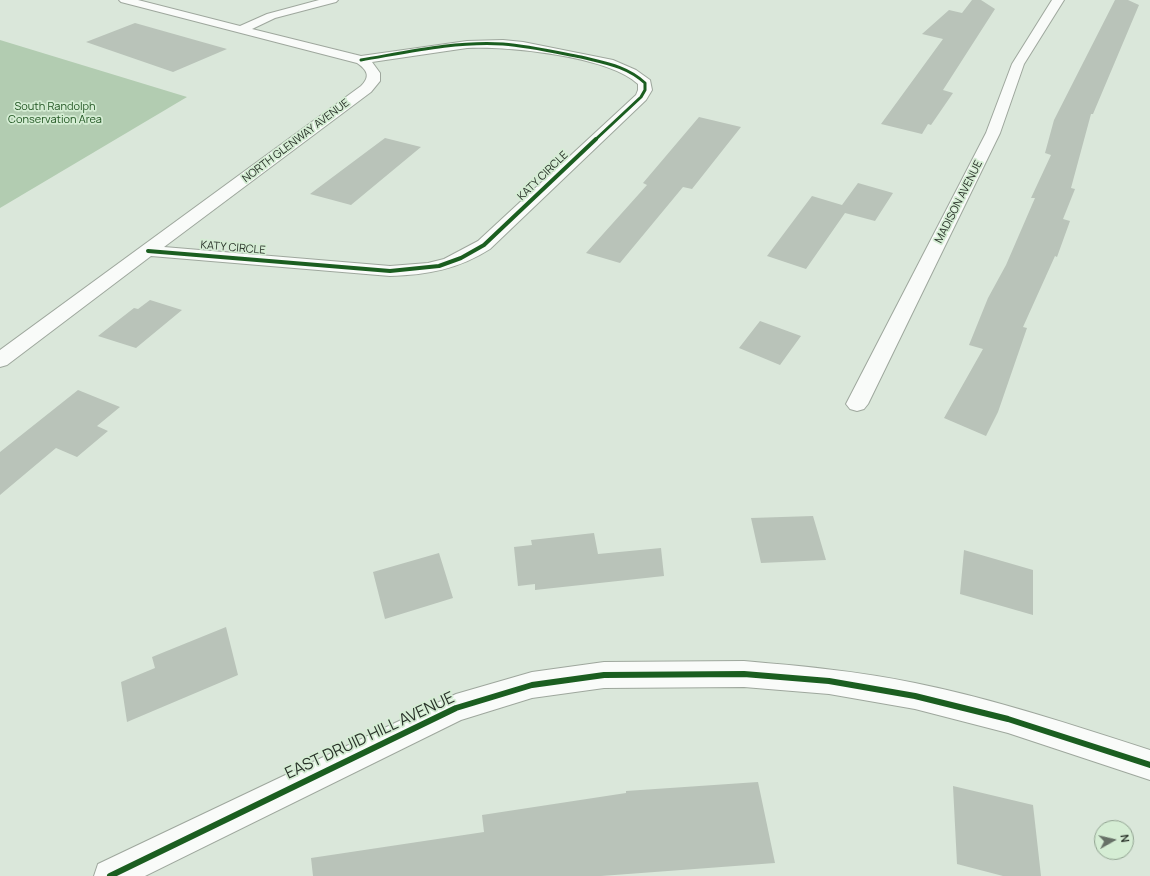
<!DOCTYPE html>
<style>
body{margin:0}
#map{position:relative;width:1150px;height:876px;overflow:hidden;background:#dae7da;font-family:Manrope,sans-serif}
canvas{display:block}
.north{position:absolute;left:1094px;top:820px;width:40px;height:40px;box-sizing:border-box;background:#d5edd4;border:1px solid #90a290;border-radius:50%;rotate:82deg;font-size:11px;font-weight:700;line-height:16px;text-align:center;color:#293229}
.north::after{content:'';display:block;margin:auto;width:14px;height:18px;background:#677167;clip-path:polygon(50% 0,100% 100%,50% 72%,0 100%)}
</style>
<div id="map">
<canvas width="1150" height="876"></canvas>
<div class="north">N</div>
</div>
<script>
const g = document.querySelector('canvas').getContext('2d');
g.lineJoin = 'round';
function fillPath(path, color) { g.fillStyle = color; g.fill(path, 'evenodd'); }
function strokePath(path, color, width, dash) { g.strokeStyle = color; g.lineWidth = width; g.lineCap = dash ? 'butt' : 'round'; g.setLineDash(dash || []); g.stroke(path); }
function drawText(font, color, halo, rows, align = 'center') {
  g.font = font + ' Manrope,sans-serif'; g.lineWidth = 3.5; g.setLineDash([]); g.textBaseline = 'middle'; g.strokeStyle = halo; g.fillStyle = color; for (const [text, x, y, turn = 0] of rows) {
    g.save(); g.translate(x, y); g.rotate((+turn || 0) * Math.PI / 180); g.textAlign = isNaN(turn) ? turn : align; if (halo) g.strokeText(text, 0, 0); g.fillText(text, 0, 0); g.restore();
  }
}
const forest = new Path2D(`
 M 0,40 L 187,97 L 0,208 Z`);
const building = new Path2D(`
 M 972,0 L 981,0 L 995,9 L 943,90 L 953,93 L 931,125 L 928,124 L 922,134 L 881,124 L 943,39 L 922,34 L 949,10 L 962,13 Z
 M 1115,0 L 1128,0 L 1139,5 L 1093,114 L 1091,114 L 1071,188 L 1075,189 L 1063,219 L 1070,221 L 1057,257 L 1055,256 L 1023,327 L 1027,328 L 998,412 L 986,436 L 944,418 L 983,349 L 969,345 L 988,298 L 1006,265 L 1035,198 L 1031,198 L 1051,155 L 1045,153 L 1054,120 Z
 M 135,23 L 227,49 L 173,72 L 86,42 Z
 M 699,117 L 741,127 L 692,189 L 683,187 L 620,263 L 586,253 L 647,185 L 643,183 Z
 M 385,138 L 421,147 L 351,205 L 310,194 Z
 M 858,183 L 893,193 L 875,221 L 845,213 L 806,269 L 767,256 L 812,196 L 842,205 Z
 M 150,300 L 182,310 L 136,348 L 98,336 L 134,308 L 138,309 Z
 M 760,321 L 801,336 L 780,365 L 739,348 Z
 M 78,390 L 120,407 L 97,426 L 108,431 L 77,457 L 56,448 L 0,495 L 0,452 Z
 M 813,516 L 826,560 L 761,563 L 751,518 Z
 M 594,533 L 598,554 L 661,548 L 664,576 L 535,590 L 535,584 L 518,586 L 514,547 L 532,545 L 531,540 Z
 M 964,550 L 1033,570 L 1033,615 L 960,594 Z
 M 439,553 L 453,598 L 385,619 L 373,572 Z
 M 226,627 L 238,675 L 127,722 L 121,682 L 155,668 L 152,657 Z
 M 758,782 L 775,863 L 601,876 L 313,876 L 311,858 L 484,832 L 482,815 L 626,793 L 626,791 Z
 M 953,786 L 1033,805 L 1041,876 L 1003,876 L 957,864 Z`);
const street = new Path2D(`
 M 119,0 L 138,0 L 240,26 L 267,14 L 319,0 L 338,0 L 336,2 L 275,18 L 252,29 L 361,56 L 467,41 L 503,40 L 523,42 L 613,60 L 636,70 L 650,80 L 652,90 L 646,100 L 490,249 C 459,269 427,275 390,276 L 151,256 L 7,365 L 0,367 L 0,350 L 361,86 C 371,76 367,70 357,63 L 121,2 ZM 467,48 C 508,46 608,56 638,84 L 638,90 L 636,95 L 478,241 L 444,259 L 428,263 L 390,266 L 164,247 L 371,92 L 380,81 L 380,73 L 372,62 Z
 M 1052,0 L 1064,0 L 1024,64 L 1000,133 L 868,404 L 864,409 L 857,411 L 850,409 L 846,404 L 986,133 L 1012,64 Z
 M 744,661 C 801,666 858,671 915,683 C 995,699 1072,725 1150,750 L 1150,780 L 1008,733 L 915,709 L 829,694 L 744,687 L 604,688 L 532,698 L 461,720 L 145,876 L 94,876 L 98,864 L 456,694 L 532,672 L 604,662 Z`);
const cyclewayFar2 = new Path2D(`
 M 361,60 C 408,52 455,41 503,44 C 529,46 555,52 581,57 C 605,63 627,66 645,83 L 645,90 L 641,97 L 595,140`);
const cyclewayFar1 = new Path2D(`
 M 148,251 L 390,271 L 439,266 L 461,258 L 484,245 L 596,139`);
const cycleway = new Path2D(`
 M 110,876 L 456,708 L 532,685 L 604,675 L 744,674 L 829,681 L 915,696 L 1008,719 L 1150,765`);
const farParknames = [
 ["South Randolph",55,107],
 ["Conservation Area",55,120]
];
const farStreetnames = [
 ["NORTH GLENWAY AVENUE",296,141,-37],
 ["KATY CIRCLE",543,176,-44],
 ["MADISON AVENUE",959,202,-63],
 ["KATY CIRCLE",233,248,5]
];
const nearStreetnames = [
 ["EAST DRUID HILL AVENUE",370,736,-25]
];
fillPath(forest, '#b2ccb1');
fillPath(building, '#b9c3b9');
strokePath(street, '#9ea79d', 2);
fillPath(street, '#f9fbf9');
strokePath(cyclewayFar2, '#1b5e20', 3);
strokePath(cyclewayFar1, '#1b5e20', 4);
strokePath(cycleway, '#1b5e20', 6);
drawText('11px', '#215522', '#d5edd4', farParknames);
drawText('11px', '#293229', '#d5edd4', farStreetnames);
drawText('16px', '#293229', '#d5edd4', nearStreetnames);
</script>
